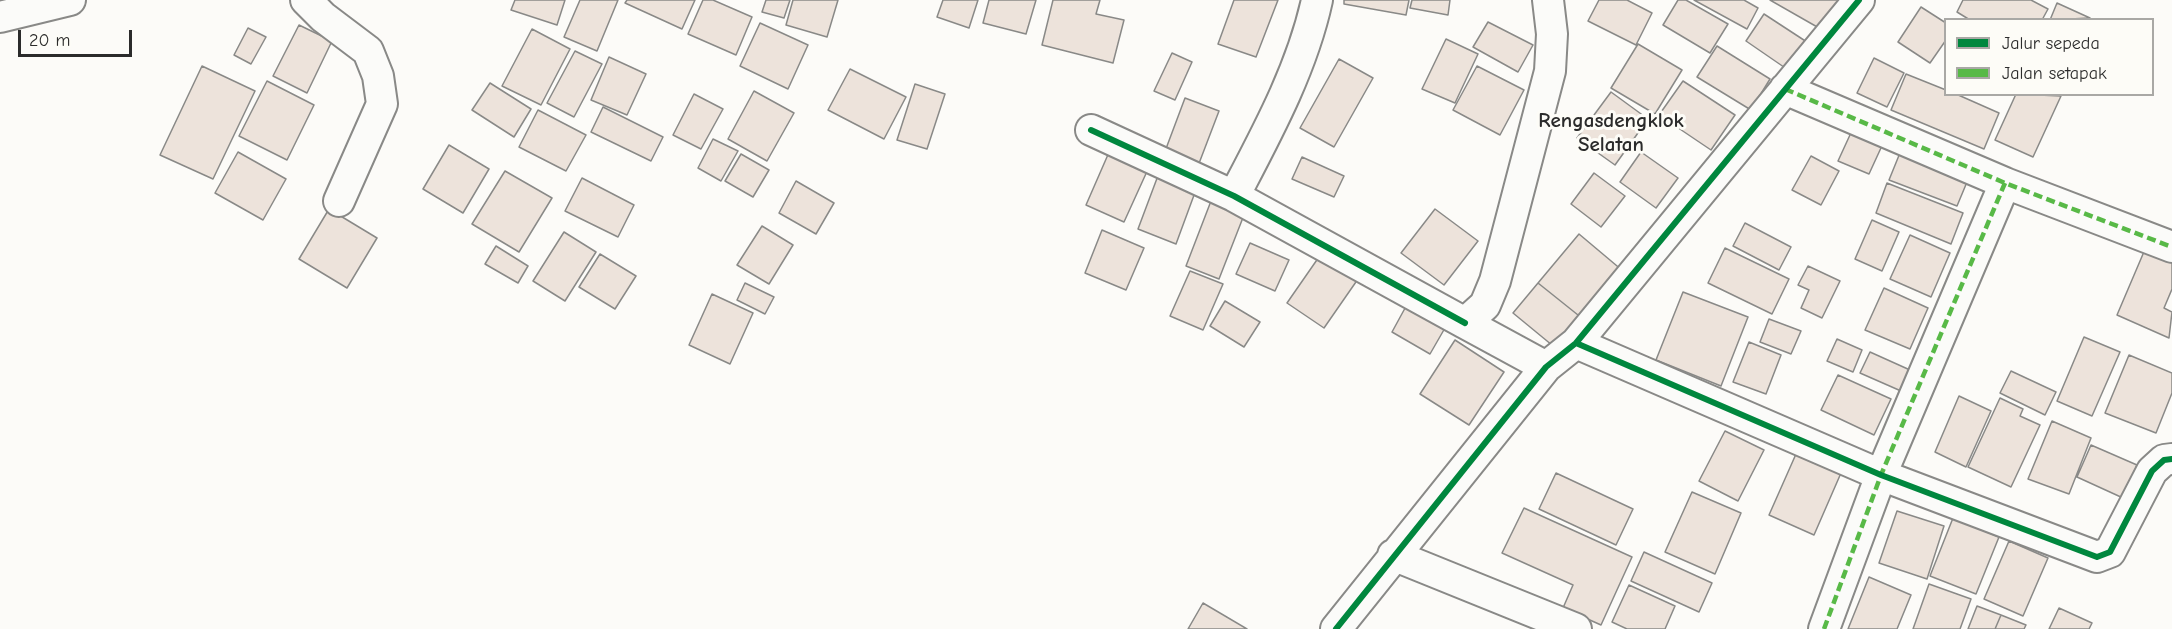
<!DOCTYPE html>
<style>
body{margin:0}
#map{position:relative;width:2172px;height:629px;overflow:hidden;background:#fcfbf8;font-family:"Comic Neue",sans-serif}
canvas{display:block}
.legend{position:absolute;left:1944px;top:18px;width:210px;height:78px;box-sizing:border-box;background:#fdfcf7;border:2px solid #a9a8a5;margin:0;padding:8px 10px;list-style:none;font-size:18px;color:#2b2b2b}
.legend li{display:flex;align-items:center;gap:12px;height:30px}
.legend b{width:30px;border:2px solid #a9a8a5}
.scale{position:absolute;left:18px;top:30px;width:114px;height:27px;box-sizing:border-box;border:3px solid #2b2b2b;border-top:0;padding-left:8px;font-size:18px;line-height:21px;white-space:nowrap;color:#2b2b2b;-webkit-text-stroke:4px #fdfcf7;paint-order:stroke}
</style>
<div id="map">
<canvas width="2172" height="629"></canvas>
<ul class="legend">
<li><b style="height:8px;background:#00873e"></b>Jalur sepeda</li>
<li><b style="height:8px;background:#58b947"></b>Jalan setapak</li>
</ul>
<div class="scale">20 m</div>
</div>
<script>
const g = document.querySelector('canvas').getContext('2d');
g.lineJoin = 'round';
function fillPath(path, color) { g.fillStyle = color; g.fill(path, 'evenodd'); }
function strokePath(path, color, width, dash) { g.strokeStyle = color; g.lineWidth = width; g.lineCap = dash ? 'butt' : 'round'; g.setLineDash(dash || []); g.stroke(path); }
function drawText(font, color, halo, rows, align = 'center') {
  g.font = font + ' "Comic Neue",sans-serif'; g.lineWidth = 6; g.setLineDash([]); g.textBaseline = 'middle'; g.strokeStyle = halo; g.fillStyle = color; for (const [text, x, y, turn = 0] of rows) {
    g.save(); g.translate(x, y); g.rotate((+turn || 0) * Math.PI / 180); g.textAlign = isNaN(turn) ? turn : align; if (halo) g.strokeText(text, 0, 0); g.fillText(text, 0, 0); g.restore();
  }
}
const building = new Path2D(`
 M 515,0 L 565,0 L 557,25 L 511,10 Z
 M 580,0 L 618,0 L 597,51 L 564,37 Z
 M 627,0 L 695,0 L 682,29 L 625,3 Z
 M 703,0 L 713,0 L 752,17 L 736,55 L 688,34 Z
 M 766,0 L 790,0 L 784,18 L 762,12 Z
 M 793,0 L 838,0 L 827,37 L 786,25 Z
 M 943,0 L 978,0 L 969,28 L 937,17 Z
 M 989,0 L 1036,0 L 1026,34 L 983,23 Z
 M 1053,0 L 1100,0 L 1096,14 L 1124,20 L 1113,63 L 1042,45 Z
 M 1234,0 L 1278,0 L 1256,57 L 1218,44 Z
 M 1344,0 L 1409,0 L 1406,15 L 1344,4 Z
 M 1412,0 L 1450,0 L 1448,15 L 1410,8 Z
 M 1599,0 L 1627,0 L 1652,13 L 1636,45 L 1588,21 Z
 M 1678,0 L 1686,0 L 1728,24 L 1710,53 L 1663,25 Z
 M 1694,0 L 1744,0 L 1758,8 L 1747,29 Z
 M 1770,0 L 1844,0 L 1826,32 Z
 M 1963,0 L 2031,0 L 2048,9 L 2042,20 L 1970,20 L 1957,12 Z
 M 2057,3 L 2090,18 L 2050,20 Z
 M 1921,7 L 1946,23 L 1946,40 L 1930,63 L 1898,42 Z
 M 1764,14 L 1813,46 L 1794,74 L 1746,41 Z
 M 1488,22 L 1533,45 L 1518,72 L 1473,47 Z
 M 760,23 L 808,45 L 788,89 L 740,66 Z
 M 299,25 L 332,41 L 307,93 L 273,76 Z
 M 248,28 L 266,37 L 251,64 L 234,55 Z
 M 532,29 L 570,49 L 541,105 L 502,86 Z
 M 1446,39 L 1478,54 L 1455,103 L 1422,89 Z
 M 1638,44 L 1682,70 L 1655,114 L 1611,88 Z
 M 1717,46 L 1770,79 L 1751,110 L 1697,77 Z
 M 575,51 L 602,64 L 574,117 L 547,103 Z
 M 1172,53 L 1192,62 L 1175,100 L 1154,91 Z
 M 609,57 L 646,74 L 627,115 L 591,100 Z
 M 1874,58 L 1904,73 L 1887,107 L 1857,93 Z
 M 1339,59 L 1373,78 L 1334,147 L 1300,128 Z
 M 202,66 L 255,91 L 213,179 L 160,155 Z
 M 1477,66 L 1524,90 L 1500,135 L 1453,110 Z
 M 850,69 L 906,97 L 884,139 L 828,110 Z
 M 1906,74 L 1946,90 L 1946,94 L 1956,94 L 1999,113 L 1984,149 L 1891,110 Z
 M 267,81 L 314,105 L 287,160 L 239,136 Z
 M 1683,81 L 1735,115 L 1711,150 L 1659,115 Z
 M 490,83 L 531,109 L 514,137 L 472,110 Z
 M 915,84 L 945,94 L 927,149 L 897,140 Z
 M 754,91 L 794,113 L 767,161 L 728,139 Z
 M 1611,92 L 1648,119 L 1615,165 L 1577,138 Z
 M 694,94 L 723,109 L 701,149 L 673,135 Z
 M 2016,94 L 2061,96 L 2033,157 L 1995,140 Z
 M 1185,98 L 1219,111 L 1198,166 L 1164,154 Z
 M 603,107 L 663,137 L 651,161 L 591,132 Z
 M 538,110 L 586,135 L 566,171 L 519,147 Z
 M 1855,124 L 1886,137 L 1869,174 L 1838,161 Z
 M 713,139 L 738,151 L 721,181 L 698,168 Z
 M 1904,143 L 1972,170 L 1957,206 L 1889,180 Z
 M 449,145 L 489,169 L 463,213 L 423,189 Z
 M 1110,150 L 1149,167 L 1124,222 L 1086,205 Z
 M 238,152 L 286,179 L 263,220 L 215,193 Z
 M 1641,152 L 1678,178 L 1656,208 L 1620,182 Z
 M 741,154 L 769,170 L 753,197 L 725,181 Z
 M 1811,156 L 1839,171 L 1821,205 L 1792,190 Z
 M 1302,157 L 1344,176 L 1334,197 L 1292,179 Z
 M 505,171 L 552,198 L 519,252 L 472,224 Z
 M 1159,173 L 1197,187 L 1176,244 L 1138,229 Z
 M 1594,173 L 1625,196 L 1601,227 L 1571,204 Z
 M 582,178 L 634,205 L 618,237 L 565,211 Z
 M 796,181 L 834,203 L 816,234 L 779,213 Z
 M 1887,183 L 1963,213 L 1951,244 L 1876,213 Z
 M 1211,201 L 1244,215 L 1219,279 L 1186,266 Z
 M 329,209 L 377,238 L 347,288 L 299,259 Z
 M 1435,209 L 1478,241 L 1444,285 L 1401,253 Z
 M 1872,220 L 1899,232 L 1882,271 L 1855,259 Z
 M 1745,223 L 1791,247 L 1779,270 L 1733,246 Z
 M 762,226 L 793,245 L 769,284 L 737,265 Z
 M 1102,230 L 1144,248 L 1126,290 L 1085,273 Z
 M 564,232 L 596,252 L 565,301 L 533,281 Z
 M 1579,234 L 1623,271 L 1583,319 L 1538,283 Z
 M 1910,235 L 1950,253 L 1931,297 L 1890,279 Z
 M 1250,243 L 1289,260 L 1275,291 L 1236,274 Z
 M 496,246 L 528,266 L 518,283 L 485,264 Z
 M 2146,247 L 2172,258 L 2172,289 L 2164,308 L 2172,312 L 2169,338 L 2117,315 Z
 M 1725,248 L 1789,279 L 1772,314 L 1708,283 Z
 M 600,254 L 636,276 L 615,309 L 579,287 Z
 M 1321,254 L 1358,279 L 1324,328 L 1287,303 Z
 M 1808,266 L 1840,281 L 1822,318 L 1801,308 L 1809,290 L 1798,285 Z
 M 1190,271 L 1223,284 L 1203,330 L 1170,316 Z
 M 745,283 L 774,297 L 765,314 L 737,300 Z
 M 1538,283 L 1583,319 L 1558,350 L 1513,313 Z
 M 1884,288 L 1928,308 L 1910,349 L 1865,330 Z
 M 1683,292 L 1748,317 L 1721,386 L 1656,360 Z
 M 712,294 L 753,313 L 730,364 L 689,345 Z
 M 1410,299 L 1449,321 L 1430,354 L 1392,332 Z
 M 1225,301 L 1260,322 L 1244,347 L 1210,326 Z
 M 1769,319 L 1801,331 L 1791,354 L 1760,342 Z
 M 2084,337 L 2120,352 L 2092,416 L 2057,401 Z
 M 1837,339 L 1862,350 L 1853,372 L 1827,361 Z
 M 1455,340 L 1504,372 L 1469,425 L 1420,394 Z
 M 1749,342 L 1781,355 L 1766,394 L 1733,382 Z
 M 1870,352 L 1910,370 L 1901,391 L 1860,373 Z
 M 2129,355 L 2172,373 L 2172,393 L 2156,433 L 2105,413 Z
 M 2011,371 L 2056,392 L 2045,415 L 2000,393 Z
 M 1838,375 L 1891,399 L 1874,435 L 1821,410 Z
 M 1959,396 L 1991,411 L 1966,467 L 1935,452 Z
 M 2000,398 L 2023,409 L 2020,416 L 2040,425 L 2011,487 L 1968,467 Z
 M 2052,421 L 2091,438 L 2069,494 L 2028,479 Z
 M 1725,431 L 1764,450 L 1738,501 L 1699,481 Z
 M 2091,445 L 2137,465 L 2123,498 L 2077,477 Z
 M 1796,454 L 1841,473 L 1814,535 L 1769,515 Z
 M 1556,473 L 1633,509 L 1616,545 L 1539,509 Z
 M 1692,492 L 1741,513 L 1715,574 L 1665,552 Z
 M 1524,508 L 1632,557 L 1601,625 L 1563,608 L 1573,585 L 1502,553 Z
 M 1897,511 L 1944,526 L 1927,579 L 1879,563 Z
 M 1953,518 L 1999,537 L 1976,594 L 1930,576 Z
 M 2009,541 L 2048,558 L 2023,616 L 1984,599 Z
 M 1644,552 L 1712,583 L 1699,612 L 1631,581 Z
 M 1869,577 L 1911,595 L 1897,629 L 1848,629 Z
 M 1929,584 L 1971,599 L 1960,629 L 1913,629 Z
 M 1629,585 L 1675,606 L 1665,629 L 1627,629 L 1612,622 Z
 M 1203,603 L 1247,629 L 1188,629 Z
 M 1977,606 L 2001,615 L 1995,629 L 1968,629 Z
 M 2059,608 L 2092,623 L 2089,629 L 2049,629 Z
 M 2001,615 L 2026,625 L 2024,629 L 1995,629 Z`);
const minor = new Path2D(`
 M 306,0 L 323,17 L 368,51 L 378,76 L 382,104 L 339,201
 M 0,17 L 70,0
 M 1785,89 L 2005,183 L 2172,247
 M 1091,130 L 1234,196 L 1465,323
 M 1234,196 C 1267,133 1302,69 1317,0
 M 1576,343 L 1881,475 L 2097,557 L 2110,552 L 2152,471 L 2164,460 L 2172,459
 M 1546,367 L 1465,323 L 1485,305 L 1495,281 L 1550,71 L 1552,34 L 1548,0
 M 1393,555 L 1576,629
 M 1336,629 L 1546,367 L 1576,343 L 1859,0
 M 1824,629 L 1881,475 L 2005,183`);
const quiet = new Path2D(`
 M 1785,89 L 2005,183 L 2172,247
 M 1824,629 L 1881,475 L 2005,183`);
const cycleway = new Path2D(`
 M 1091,130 L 1234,196 L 1465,323
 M 1576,343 L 1881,475 L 2097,557 L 2110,552 L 2152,471 L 2164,460 L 2172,459
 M 1336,629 L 1546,367 L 1576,343 L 1859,0`);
const quarterNames = [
 ["Rengasdengklok",1611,121],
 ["Selatan",1611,145]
];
fillPath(building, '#ede3db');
strokePath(building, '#898987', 1.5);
strokePath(minor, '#898987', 34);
strokePath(minor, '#fbfbf9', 30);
strokePath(quiet, '#58b947', 4.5, [9, 4.5]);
strokePath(cycleway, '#00873e', 6);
drawText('bold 21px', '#2b2b2b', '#fdfcf7', quarterNames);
</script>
